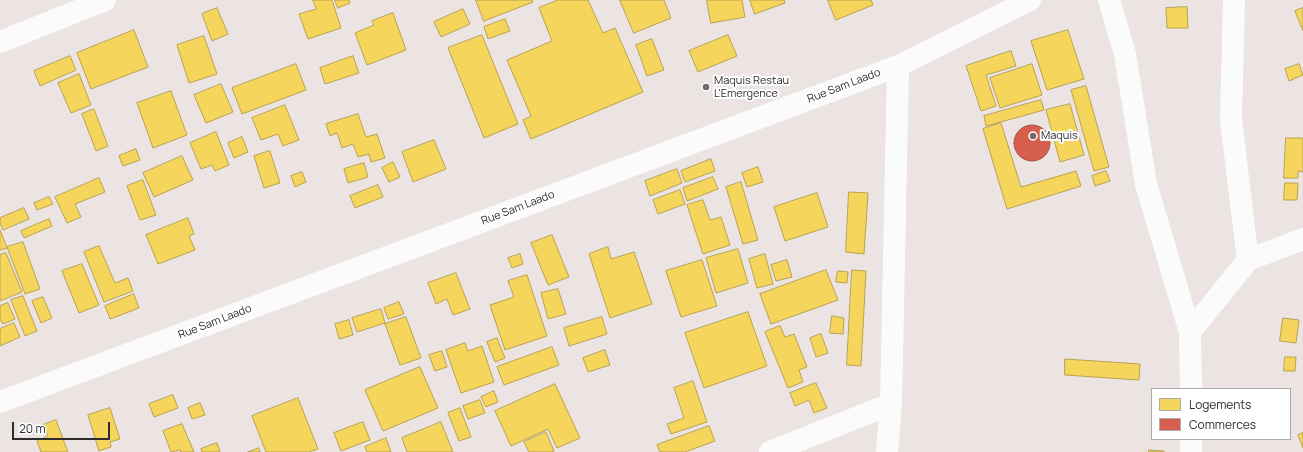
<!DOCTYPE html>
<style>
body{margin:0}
#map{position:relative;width:1303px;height:452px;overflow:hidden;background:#ebe4e2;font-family:Manrope,sans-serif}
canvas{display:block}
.legend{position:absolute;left:1151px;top:388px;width:140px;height:52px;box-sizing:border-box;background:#fff;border:1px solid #ababab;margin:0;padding:5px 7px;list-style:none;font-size:12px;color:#2c2c2c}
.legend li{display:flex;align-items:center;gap:8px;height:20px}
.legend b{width:20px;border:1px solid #ababab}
.scale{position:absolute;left:12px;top:422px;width:98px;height:18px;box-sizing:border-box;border:2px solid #2c2c2c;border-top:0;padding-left:5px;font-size:12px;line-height:14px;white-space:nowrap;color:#2c2c2c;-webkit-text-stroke:3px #fff;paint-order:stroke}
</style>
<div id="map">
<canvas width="1303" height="452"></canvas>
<ul class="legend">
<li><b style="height:11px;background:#f6d55c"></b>Logements</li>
<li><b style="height:11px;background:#d6604d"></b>Commerces</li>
</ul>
<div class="scale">20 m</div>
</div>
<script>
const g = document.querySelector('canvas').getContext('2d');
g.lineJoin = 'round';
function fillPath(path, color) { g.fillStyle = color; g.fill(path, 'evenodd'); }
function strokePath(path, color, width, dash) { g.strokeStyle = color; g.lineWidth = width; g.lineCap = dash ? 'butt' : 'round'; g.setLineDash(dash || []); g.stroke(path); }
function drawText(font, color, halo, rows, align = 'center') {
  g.font = font + ' Manrope,sans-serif'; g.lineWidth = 4; g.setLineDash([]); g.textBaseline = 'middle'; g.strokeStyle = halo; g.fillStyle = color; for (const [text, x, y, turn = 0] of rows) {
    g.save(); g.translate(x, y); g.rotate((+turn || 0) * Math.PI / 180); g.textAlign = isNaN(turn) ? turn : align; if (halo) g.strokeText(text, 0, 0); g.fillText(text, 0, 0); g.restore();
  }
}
const homes = new Path2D(`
 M 313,0 L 332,0 L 341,28 L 308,39 L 299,14 L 316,9 Z
 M 335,0 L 349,0 L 350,3 L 338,8 Z
 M 476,0 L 532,0 L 533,2 L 484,21 Z
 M 558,0 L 588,0 L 603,33 L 615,28 L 643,92 L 531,139 L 523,120 L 531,116 L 507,60 L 552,41 L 539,8 Z
 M 620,0 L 664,0 L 671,18 L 634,33 Z
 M 707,0 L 742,0 L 745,17 L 711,23 Z
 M 750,0 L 784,0 L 785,3 L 755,14 Z
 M 828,0 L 871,0 L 873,5 L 836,20 Z
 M 1187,7 L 1188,28 L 1167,28 L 1166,8 Z
 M 217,8 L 228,34 L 212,41 L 202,14 Z
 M 1303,8 L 1303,31 L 1295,11 Z
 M 463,9 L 470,24 L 441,37 L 434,22 Z
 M 393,13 L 406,50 L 367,65 L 355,33 L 374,25 L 372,21 Z
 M 505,19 L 510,31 L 488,39 L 484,27 Z
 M 134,30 L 148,67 L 91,89 L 77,53 Z
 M 1068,30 L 1084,79 L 1047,90 L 1031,41 Z
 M 482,35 L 518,124 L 484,138 L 448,48 Z
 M 728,35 L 737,56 L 698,72 L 689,51 Z
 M 204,36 L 217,74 L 189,83 L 177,45 Z
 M 652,39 L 664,70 L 647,76 L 636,45 Z
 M 1011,51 L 1016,66 L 986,75 L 996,106 L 981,111 L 966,66 Z
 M 70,56 L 76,70 L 40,86 L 34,71 Z
 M 353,56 L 359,73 L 325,84 L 320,68 Z
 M 296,64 L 306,90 L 242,114 L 232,88 Z
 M 1032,64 L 1042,95 L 1000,108 L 990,78 Z
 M 1299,64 L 1303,75 L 1289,81 L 1285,69 Z
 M 79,74 L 91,105 L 71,113 L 58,83 Z
 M 221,84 L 233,112 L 206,123 L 194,95 Z
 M 1086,86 L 1109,167 L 1094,171 L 1071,90 Z
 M 171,91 L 187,135 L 153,148 L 137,103 Z
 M 1041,100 L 1044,110 L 986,126 L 984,116 Z
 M 1070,104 L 1084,155 L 1060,162 L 1046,110 Z
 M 285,105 L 299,140 L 283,146 L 278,134 L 261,140 L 252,118 Z
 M 94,109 L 108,146 L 96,151 L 82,114 Z
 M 358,114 L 366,137 L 377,134 L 385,158 L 371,162 L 369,154 L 358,157 L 353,144 L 342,148 L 337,133 L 330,136 L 326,124 Z
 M 1001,123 L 1021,187 L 1076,171 L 1081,186 L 1007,209 L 983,129 Z
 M 216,132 L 229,165 L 215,171 L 212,165 L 201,169 L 190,143 Z
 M 242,137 L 248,152 L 234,158 L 228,143 Z
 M 1286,138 L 1303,138 L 1303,172 L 1298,171 L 1298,178 L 1284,178 Z
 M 434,140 L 446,169 L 413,182 L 402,152 Z
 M 136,149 L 140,160 L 123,166 L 119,156 Z
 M 270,151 L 280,183 L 264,188 L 254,156 Z
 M 182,156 L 193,180 L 154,197 L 143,173 Z
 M 711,159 L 715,171 L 685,182 L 681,171 Z
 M 393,162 L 400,177 L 389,182 L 382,168 Z
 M 364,163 L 368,177 L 348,183 L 344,169 Z
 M 758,167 L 763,182 L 747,187 L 742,173 Z
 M 677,169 L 682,183 L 650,196 L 645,181 Z
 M 1106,171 L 1110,181 L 1095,186 L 1092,176 Z
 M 302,172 L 306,182 L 295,187 L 291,176 Z
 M 713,177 L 718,189 L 687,201 L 683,188 Z
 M 99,178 L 105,192 L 75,204 L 81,217 L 67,223 L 55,197 Z
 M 143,180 L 156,215 L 140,220 L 127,186 Z
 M 741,182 L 758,240 L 743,244 L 726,187 Z
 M 1285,183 L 1298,183 L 1297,200 L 1284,200 Z
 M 378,185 L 383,197 L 355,208 L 350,196 Z
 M 680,190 L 685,204 L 658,214 L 653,200 Z
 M 849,192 L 868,193 L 864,254 L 846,252 Z
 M 817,193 L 828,227 L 785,241 L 774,207 Z
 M 49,197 L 53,204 L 37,210 L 34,203 Z
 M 703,200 L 710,220 L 721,217 L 730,245 L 703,254 L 687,205 Z
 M 24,208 L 29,219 L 3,230 L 0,223 L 0,218 Z
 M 188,218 L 194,234 L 189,236 L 195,250 L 158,264 L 146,235 Z
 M 49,219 L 52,226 L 24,238 L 21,231 Z
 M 0,230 L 7,248 L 0,250 Z
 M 552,235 L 569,277 L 548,285 L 531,243 Z
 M 23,242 L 40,289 L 25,294 L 7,247 Z
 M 99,246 L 115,283 L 128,278 L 133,291 L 104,302 L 84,252 Z
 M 608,247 L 611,259 L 634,252 L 652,304 L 610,318 L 589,254 Z
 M 738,249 L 748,283 L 716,293 L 706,258 Z
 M 6,253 L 22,292 L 0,301 L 0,255 Z
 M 520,254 L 523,264 L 512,268 L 508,258 Z
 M 765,254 L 773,284 L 757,288 L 749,259 Z
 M 702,260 L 717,306 L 681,317 L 666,271 Z
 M 787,260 L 792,277 L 776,281 L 771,265 Z
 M 82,264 L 99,305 L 79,313 L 62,271 Z
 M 826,270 L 838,300 L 771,324 L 760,294 Z
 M 852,270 L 866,271 L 861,366 L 847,365 Z
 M 838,271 L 848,272 L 847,283 L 836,282 Z
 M 456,273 L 470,309 L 453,315 L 447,299 L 436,304 L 428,283 Z
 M 527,275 L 547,336 L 505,350 L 490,305 L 514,297 L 508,281 Z
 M 558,289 L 566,314 L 548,319 L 541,293 Z
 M 134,294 L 139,308 L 110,319 L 105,306 Z
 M 23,296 L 37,331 L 25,336 L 11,300 Z
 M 43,297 L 52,318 L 41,323 L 32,301 Z
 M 399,302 L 404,314 L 388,319 L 384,308 Z
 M 8,303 L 15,319 L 3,324 L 0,319 L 0,306 Z
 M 381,309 L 385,323 L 357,332 L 352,318 Z
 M 748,312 L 767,366 L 704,388 L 685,333 Z
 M 832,316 L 844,318 L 843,334 L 830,333 Z
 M 406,317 L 421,358 L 400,365 L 385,324 Z
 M 602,317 L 607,334 L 569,346 L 564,328 Z
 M 1283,318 L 1299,320 L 1296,343 L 1280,341 Z
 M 349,320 L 353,335 L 339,339 L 335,324 Z
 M 14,323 L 20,337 L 0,346 L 0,329 Z
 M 780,326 L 785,337 L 794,334 L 807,367 L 799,370 L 803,382 L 788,388 L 765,332 Z
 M 821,334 L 828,353 L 816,357 L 810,338 Z
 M 497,338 L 505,358 L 495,362 L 487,342 Z
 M 465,343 L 468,351 L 482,346 L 494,382 L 461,393 L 446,350 Z
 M 552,347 L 559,365 L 504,385 L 497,367 Z
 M 605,350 L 610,365 L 588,372 L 583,358 Z
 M 442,351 L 447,367 L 435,371 L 429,355 Z
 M 1285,357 L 1296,357 L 1295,371 L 1284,371 Z
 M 1065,359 L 1140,364 L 1139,380 L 1065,375 Z
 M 420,367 L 438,408 L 383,431 L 365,390 Z
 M 693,381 L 707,422 L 671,434 L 667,424 L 684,418 L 674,388 Z
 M 816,383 L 827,408 L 814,413 L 809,400 L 795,406 L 790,393 Z
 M 555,384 L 580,438 L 557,448 L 548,429 L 511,446 L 495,411 Z
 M 494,391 L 498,402 L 486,407 L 481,397 Z
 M 173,395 L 178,408 L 154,417 L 149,404 Z
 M 298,398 L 318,449 L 309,452 L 266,452 L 252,416 Z
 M 480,400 L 485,413 L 468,419 L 463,406 Z
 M 200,403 L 205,415 L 192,419 L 188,408 Z
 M 110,408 L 120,439 L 110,442 L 111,447 L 99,451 L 88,415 Z
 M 460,408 L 471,437 L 459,441 L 448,413 Z
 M 56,420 L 68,452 L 41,452 L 37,441 L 48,436 L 43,425 Z
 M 363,422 L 370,440 L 341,451 L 334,433 Z
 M 441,422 L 453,452 L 407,452 L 402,438 Z
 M 182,424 L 194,452 L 181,452 L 180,450 L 171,452 L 163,431 Z
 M 709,426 L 715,441 L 685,452 L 660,452 L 657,445 Z
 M 546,432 L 554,451 L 551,452 L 529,452 L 524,442 Z
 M 1303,433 L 1303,448 L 1298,435 Z
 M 386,438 L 391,452 L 367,452 L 365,447 Z
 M 217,443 L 220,452 L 202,452 L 201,449 Z
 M 259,448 L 260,452 L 248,452 Z
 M 1149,450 L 1164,451 L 1164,452 L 1149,452 Z`);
const shops = new Path2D(`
 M1014 143a18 18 0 1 1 36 0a18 18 0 1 1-36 0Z`);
const minor = new Path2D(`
 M 1109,0 L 1125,54 L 1146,184 L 1190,332 L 1191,389
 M 0,42 L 105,0
 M 1248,260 L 1303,239
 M 1190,332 L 1248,260 L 1231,120 L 1234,0
 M 0,402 L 898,66 L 1030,0
 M 1191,439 L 1191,452
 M 770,452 L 891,404
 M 887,452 L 891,404 L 898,66`);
const markers = [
 [706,87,4,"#6f6c6c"],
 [1033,136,4,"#6f6c6c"]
];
const poiNames = [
 ["Maquis Restau",714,81],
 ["L'Emergence",714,94],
 ["Maquis",1041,136]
];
const streetNames = [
 ["Rue Sam Laado",844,86,-21],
 ["Rue Sam Laado",518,208,-21],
 ["Rue Sam Laado",215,322,-21]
];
fillPath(homes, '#f6d55c');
strokePath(homes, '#b9a24e', 1);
fillPath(shops, '#d6604d');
strokePath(shops, '#a35043', 1);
strokePath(minor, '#fcfbfb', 22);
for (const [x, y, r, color] of markers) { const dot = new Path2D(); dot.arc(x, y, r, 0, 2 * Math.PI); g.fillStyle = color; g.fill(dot); strokePath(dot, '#fff', 1.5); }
drawText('11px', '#2c2c2c', '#fff', poiNames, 'left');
drawText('11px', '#2c2c2c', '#fff', streetNames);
</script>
